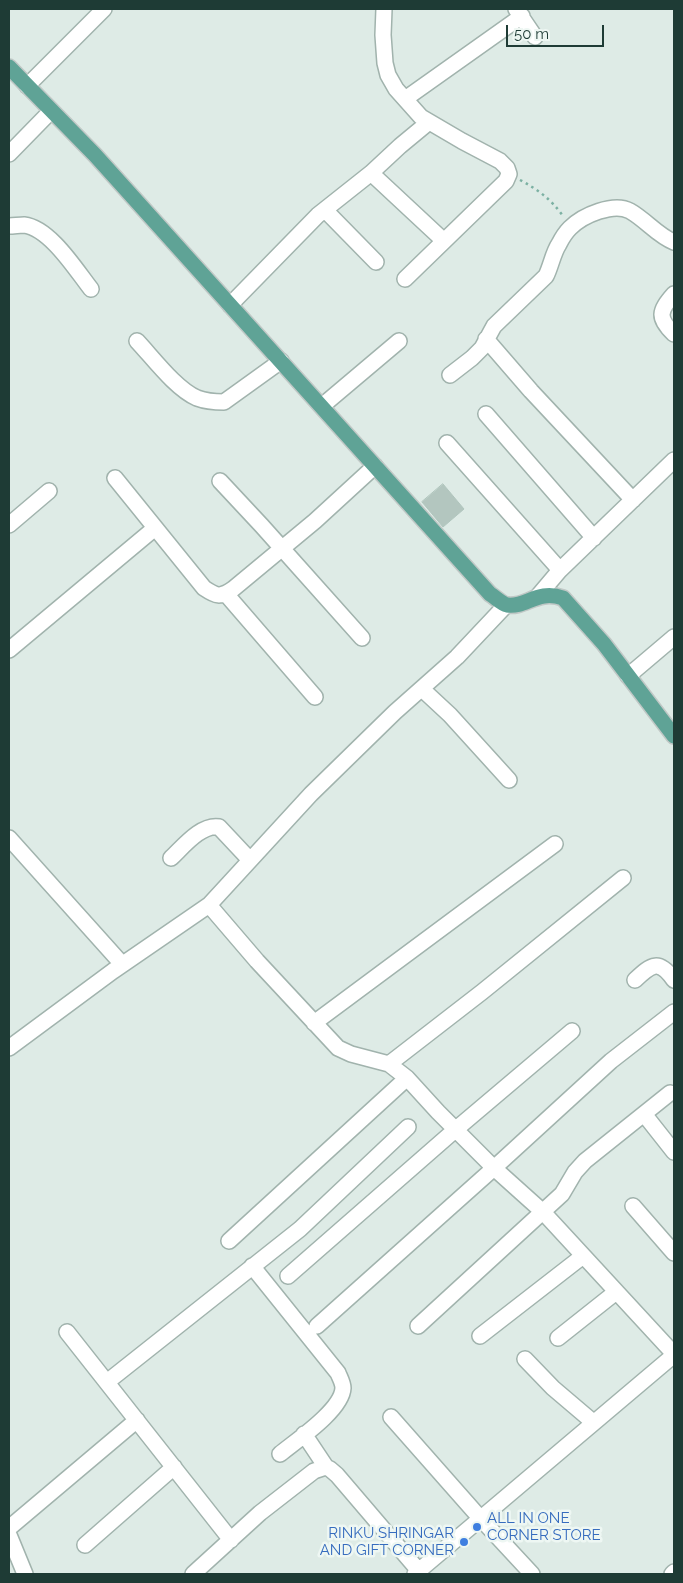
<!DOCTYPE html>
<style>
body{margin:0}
#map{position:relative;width:683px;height:1583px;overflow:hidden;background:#deebe6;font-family:Raleway,sans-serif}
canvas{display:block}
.frame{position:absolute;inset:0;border:10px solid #1e3b35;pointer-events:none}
.scale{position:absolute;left:506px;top:25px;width:98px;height:22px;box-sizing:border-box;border:2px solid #1e3b35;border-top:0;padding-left:6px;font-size:15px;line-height:18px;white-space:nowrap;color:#1e3b35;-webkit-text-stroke:4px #eef7f3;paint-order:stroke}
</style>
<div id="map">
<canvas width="683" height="1583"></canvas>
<div class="frame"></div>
<div class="scale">50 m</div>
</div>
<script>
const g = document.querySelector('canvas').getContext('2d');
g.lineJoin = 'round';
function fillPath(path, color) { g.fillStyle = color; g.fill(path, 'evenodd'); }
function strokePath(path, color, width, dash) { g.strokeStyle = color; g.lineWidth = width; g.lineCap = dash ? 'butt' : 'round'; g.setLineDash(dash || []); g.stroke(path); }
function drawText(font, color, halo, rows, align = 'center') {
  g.font = font + ' Raleway,sans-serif'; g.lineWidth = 5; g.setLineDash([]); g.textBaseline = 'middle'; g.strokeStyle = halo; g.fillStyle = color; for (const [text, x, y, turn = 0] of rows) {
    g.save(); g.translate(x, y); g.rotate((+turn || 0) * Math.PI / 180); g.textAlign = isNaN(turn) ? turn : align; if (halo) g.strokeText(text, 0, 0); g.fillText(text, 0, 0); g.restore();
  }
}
const building = new Path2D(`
 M 443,484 L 464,509 L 443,527 L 422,502 Z`);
const path = new Path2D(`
 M 520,180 C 537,189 551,199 563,216`);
const minor = new Path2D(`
 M 384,9 L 383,35 L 385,63 L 388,75 L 396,89 L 421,117 L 462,141 L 500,161 L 507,168 L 509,174 L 506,181 L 405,279
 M 516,9 L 535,37
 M 27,86 L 104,9
 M 405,99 L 522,16
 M 9,154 L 51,111
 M 371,173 L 444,241
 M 325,210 L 376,262
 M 9,226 C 14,226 19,225 24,225 C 50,228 76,270 91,289
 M 674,294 C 659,311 657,318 674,334
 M 230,305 L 318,215 L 371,173 L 400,146 L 429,122
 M 486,339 L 531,391 L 633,500
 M 137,341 C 153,358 176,389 197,398 C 205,401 215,402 224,402 L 281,361
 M 450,375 L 472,358 L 482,348 L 494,326 L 546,276 C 551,266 553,253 559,244 C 562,238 566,232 570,228 C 583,215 614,202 630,211 C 646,220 658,236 674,242
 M 322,406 L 399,341
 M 486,414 L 594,538
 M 447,443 L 560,570
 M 115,478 L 204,588 C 216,596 220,598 233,589 L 315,521 L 375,466
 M 220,481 L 262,526 L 362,638
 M 9,525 L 49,491
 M 226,594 L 315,697
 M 538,596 L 560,570 L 674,460
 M 506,605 L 457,657 L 395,712 L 311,794 L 209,905 L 257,961 L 338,1048 L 351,1054 L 389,1064 L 407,1078 L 438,1112 L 494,1168 L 543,1212 L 674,1354
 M 9,650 L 155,528
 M 628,676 L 674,637
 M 422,689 L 450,715 L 509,780
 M 9,838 L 122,964
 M 171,858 C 183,847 201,824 219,827 L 250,860
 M 635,980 C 652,964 659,959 674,980
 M 314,1023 L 555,844
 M 9,1048 L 113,971 L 209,905
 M 389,1064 L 482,992 L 623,878
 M 644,1114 L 674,1152
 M 633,1206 L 674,1253
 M 229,1241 L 407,1078
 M 252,1266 L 338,1373 C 340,1378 343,1383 343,1388 C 342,1410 297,1440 280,1454
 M 288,1276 L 455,1130 L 572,1031
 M 317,1326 L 494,1168 L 611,1061 L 674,1012
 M 418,1326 L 562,1194 L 575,1172 L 585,1161 L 670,1093
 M 67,1332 L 231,1540
 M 480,1336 L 583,1256
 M 558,1338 L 616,1292
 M 525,1359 L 553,1388 L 593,1422
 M 107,1382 L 300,1229 L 408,1127
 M 391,1417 L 481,1519 L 532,1574
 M 304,1434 L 326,1467
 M 9,1528 L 137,1420
 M 9,1535 L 25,1574
 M 85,1545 L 174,1467
 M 193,1574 L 260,1513 L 314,1471 L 326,1467 L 330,1469 L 337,1475 L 419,1571
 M 415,1574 L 674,1355
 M 672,1574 L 674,1572`);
const major = new Path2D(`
 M 9,67 L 95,155 L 490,594 C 495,597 502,604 507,605 C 526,608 537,589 563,598 L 604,644 L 674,736`);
const markers = [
 [477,1527,5,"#3f7fe0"],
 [464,1542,5,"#3f7fe0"]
];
const shopNames = [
 ["ALL IN ONE",487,1518],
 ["CORNER STORE",487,1535],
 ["RINKU SHRINGAR",454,1533,"right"],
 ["AND GIFT CORNER",454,1550,"right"]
];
fillPath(building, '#b3c6bf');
strokePath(building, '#b0c5bd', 1);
strokePath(minor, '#a1b3ad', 18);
strokePath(major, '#c0c8c6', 18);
strokePath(path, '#7cb1a3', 2.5, [2.5, 4]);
strokePath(minor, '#fff', 15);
strokePath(major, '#5fa396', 15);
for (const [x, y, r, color] of markers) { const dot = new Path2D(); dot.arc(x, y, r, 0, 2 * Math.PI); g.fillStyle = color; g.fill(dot); strokePath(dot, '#eef7f3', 2); }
drawText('15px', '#366cbe', '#eef7f3', shopNames, 'left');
</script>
